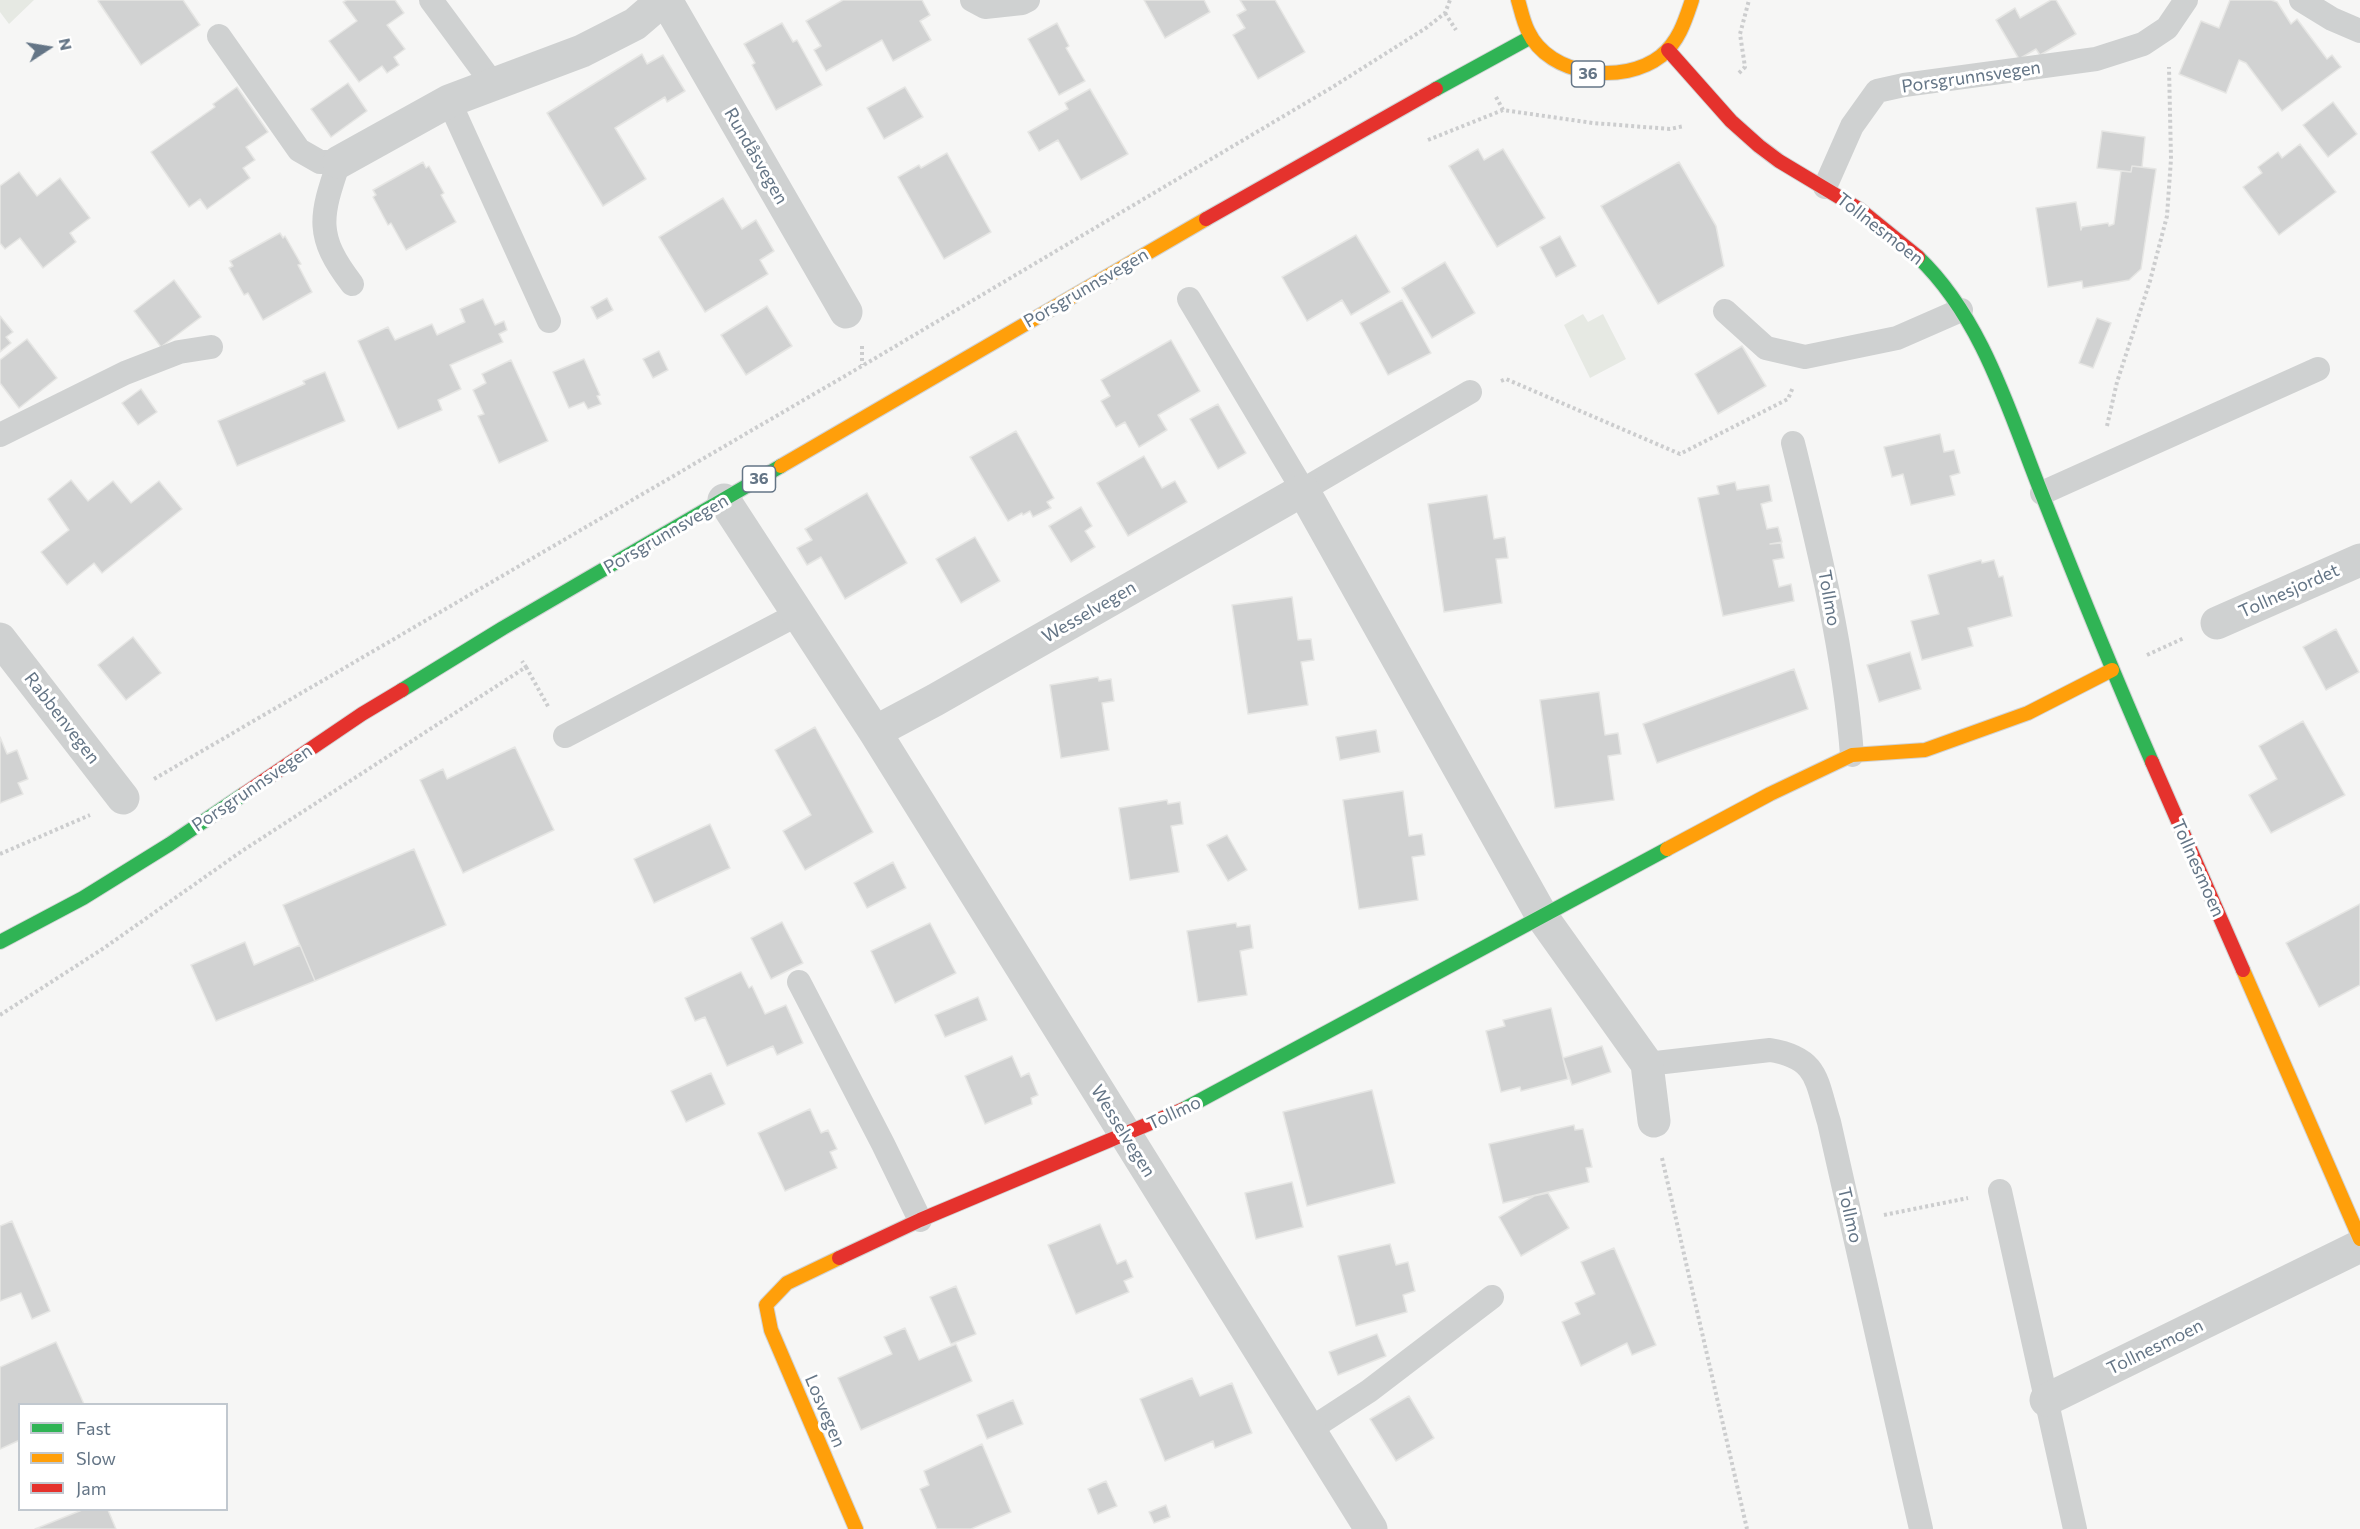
<!DOCTYPE html>
<meta charset="utf-8">
<style>
body{margin:0}
#map{position:relative;width:2360px;height:1529px;overflow:hidden;background:#f6f6f5;font-family:Commissioner,sans-serif}
canvas{display:block}
.legend{position:absolute;left:18px;top:1403px;width:210px;height:108px;box-sizing:border-box;background:#fff;border:2px solid #c1c8cf;margin:0;padding:8px 10px;list-style:none;font-size:18px;color:#647586}
.legend li{display:flex;align-items:center;gap:12px;height:30px}
.legend b{width:30px;border:2px solid #c1c8cf}
.north{position:absolute;left:18px;top:18px;width:60px;height:60px;-webkit-text-stroke:4px #fff;paint-order:stroke;rotate:78deg;font-size:16px;font-weight:700;line-height:24px;text-align:center;color:#647586}
.north::after{content:'';display:block;margin:auto;width:21px;height:27px;background:#647586;clip-path:polygon(50% 0,100% 100%,50% 72%,0 100%)}
</style>
<div id="map">
<canvas width="2360" height="1529"></canvas>
<ul class="legend">
<li><b style="height:8px;background:#30b455"></b>Fast</li>
<li><b style="height:8px;background:#ff9f0a"></b>Slow</li>
<li><b style="height:8px;background:#e5322d"></b>Jam</li>
</ul>
<div class="north">N</div>
</div>
<script>
const g = document.querySelector('canvas').getContext('2d');
g.lineJoin = 'round';
function fillPath(path, color) { g.fillStyle = color; g.fill(path, 'evenodd'); }
function strokePath(path, color, width, dash) { g.strokeStyle = color; g.lineWidth = width; g.lineCap = dash ? 'butt' : 'round'; g.setLineDash(dash || []); g.stroke(path); }
function drawText(font, color, halo, rows, align = 'center') {
  g.font = font + ' Commissioner,sans-serif'; g.lineWidth = 6; g.setLineDash([]); g.textBaseline = 'middle'; g.strokeStyle = halo; g.fillStyle = color; for (const [text, x, y, turn = 0] of rows) {
    g.save(); g.translate(x, y); g.rotate((+turn || 0) * Math.PI / 180); g.textAlign = isNaN(turn) ? turn : align; if (halo) g.strokeText(text, 0, 0); g.fillText(text, 0, 0); g.restore();
  }
}
const green = new Path2D(`
 M 0,0 L 34,0 L 9,24 L 0,12 Z
 M 1583,314 L 1588,322 L 1603,314 L 1626,359 L 1590,378 L 1564,325 Z`);
const building = new Path2D(`
 M 100,0 L 183,0 L 200,25 L 141,65 L 98,1 Z
 M 347,0 L 395,0 L 404,13 L 387,25 L 405,49 L 394,57 L 399,65 L 387,73 L 382,66 L 359,82 L 329,41 L 357,21 L 343,2 Z
 M 843,0 L 922,0 L 930,15 L 920,21 L 931,40 L 893,61 L 882,40 L 826,71 L 814,50 L 821,46 L 806,21 Z
 M 1144,0 L 1204,0 L 1210,12 L 1165,38 Z
 M 1240,0 L 1275,0 L 1305,52 L 1258,79 L 1233,35 L 1245,28 L 1237,15 L 1246,10 Z
 M 2051,0 L 2056,0 L 2076,34 L 2040,55 L 2036,49 L 2019,59 L 1996,20 L 2015,8 L 2020,18 Z
 M 2230,0 L 2271,0 L 2277,2 L 2291,24 L 2297,19 L 2327,59 L 2332,55 L 2341,67 L 2282,111 L 2246,63 L 2239,60 L 2226,93 L 2179,74 L 2201,21 L 2219,28 Z
 M 782,23 L 793,42 L 797,40 L 822,85 L 776,110 L 752,65 L 755,63 L 744,44 Z
 M 1057,23 L 1069,46 L 1066,48 L 1085,81 L 1059,95 L 1028,39 Z
 M 642,54 L 647,64 L 663,55 L 685,91 L 667,102 L 665,97 L 615,128 L 646,179 L 603,206 L 547,113 Z
 M 348,83 L 367,111 L 331,137 L 311,109 Z
 M 237,87 L 268,132 L 246,147 L 255,160 L 243,168 L 250,178 L 207,209 L 200,199 L 189,207 L 151,152 L 215,107 L 213,104 Z
 M 905,87 L 923,117 L 884,139 L 867,108 Z
 M 1090,89 L 1128,154 L 1081,180 L 1058,140 L 1039,151 L 1028,132 L 1068,109 L 1065,103 Z
 M 2333,102 L 2357,134 L 2328,157 L 2303,125 Z
 M 2102,131 L 2145,137 L 2142,167 L 2132,166 L 2131,172 L 2097,168 Z
 M 2300,144 L 2336,192 L 2279,235 L 2243,187 L 2262,173 L 2258,167 L 2278,152 L 2282,158 Z
 M 1478,149 L 1484,160 L 1503,149 L 1545,218 L 1497,247 L 1449,166 Z
 M 947,153 L 991,232 L 944,259 L 898,177 L 919,165 L 921,168 Z
 M 423,162 L 426,168 L 429,166 L 444,193 L 441,195 L 456,222 L 406,250 L 391,223 L 388,225 L 373,197 L 376,195 L 373,190 Z
 M 1679,162 L 1716,226 L 1724,266 L 1658,304 L 1601,206 Z
 M 2132,166 L 2156,169 L 2141,269 L 2129,280 L 2083,288 L 2082,281 L 2048,287 L 2036,208 L 2076,202 L 2081,230 L 2082,227 L 2108,223 L 2109,226 L 2114,224 L 2121,171 L 2131,172 Z
 M 19,172 L 37,196 L 60,178 L 90,218 L 70,233 L 76,242 L 43,268 L 20,238 L 5,249 L 0,243 L 0,186 Z
 M 723,198 L 742,229 L 756,220 L 774,251 L 760,260 L 768,274 L 705,312 L 659,237 Z
 M 280,233 L 283,238 L 285,236 L 301,264 L 298,265 L 312,292 L 263,320 L 248,293 L 244,295 L 229,268 L 233,266 L 230,261 Z
 M 1356,235 L 1390,292 L 1351,315 L 1342,300 L 1307,321 L 1282,277 Z
 M 1560,236 L 1576,266 L 1556,277 L 1540,247 Z
 M 1445,262 L 1475,313 L 1432,338 L 1402,288 Z
 M 174,280 L 201,317 L 161,347 L 134,311 Z
 M 607,298 L 613,310 L 597,319 L 591,307 Z
 M 483,299 L 495,325 L 504,321 L 507,330 L 499,334 L 503,342 L 450,365 L 461,389 L 438,400 L 442,410 L 398,429 L 358,341 L 388,327 L 395,340 L 432,324 L 437,335 L 465,322 L 460,309 Z
 M 1402,300 L 1431,353 L 1388,375 L 1360,323 Z
 M 767,306 L 792,346 L 746,375 L 721,335 Z
 M 0,316 L 13,332 L 6,337 L 11,343 L 0,352 Z
 M 2097,318 L 2111,323 L 2093,368 L 2079,363 Z
 M 27,339 L 57,378 L 19,408 L 0,383 L 0,360 Z
 M 1171,340 L 1200,391 L 1158,415 L 1167,430 L 1139,447 L 1125,422 L 1116,427 L 1101,401 L 1110,396 L 1101,380 Z
 M 1742,346 L 1766,386 L 1718,414 L 1695,374 Z
 M 659,351 L 668,370 L 653,378 L 643,359 Z
 M 584,359 L 600,395 L 597,396 L 601,404 L 588,409 L 584,402 L 569,408 L 553,372 Z
 M 511,360 L 548,441 L 499,463 L 478,416 L 484,414 L 473,390 L 486,383 L 482,374 Z
 M 325,372 L 345,421 L 237,466 L 218,421 L 305,384 L 303,381 Z
 M 141,389 L 157,412 L 138,425 L 122,403 Z
 M 1218,404 L 1246,453 L 1218,469 L 1190,419 Z
 M 1016,431 L 1054,498 L 1047,502 L 1051,508 L 1033,517 L 1030,511 L 1023,515 L 1022,513 L 1008,521 L 970,457 Z
 M 1940,434 L 1944,452 L 1954,450 L 1960,473 L 1950,476 L 1955,495 L 1911,505 L 1903,474 L 1892,477 L 1884,447 Z
 M 1144,456 L 1162,488 L 1175,481 L 1187,502 L 1128,536 L 1097,483 Z
 M 71,480 L 88,501 L 113,481 L 131,503 L 159,481 L 182,509 L 102,573 L 94,563 L 67,585 L 41,552 L 69,530 L 48,499 Z
 M 1735,482 L 1737,490 L 1769,485 L 1772,501 L 1761,504 L 1767,529 L 1778,527 L 1782,542 L 1770,544 L 1781,543 L 1784,558 L 1773,560 L 1779,587 L 1791,584 L 1794,601 L 1723,616 L 1698,498 L 1719,494 L 1717,486 Z
 M 867,493 L 907,563 L 845,599 L 821,557 L 807,565 L 797,548 L 812,540 L 805,529 Z
 M 1487,495 L 1494,539 L 1505,537 L 1508,558 L 1496,559 L 1502,603 L 1444,612 L 1428,504 Z
 M 1081,507 L 1092,526 L 1085,531 L 1095,547 L 1071,562 L 1049,526 Z
 M 975,537 L 1000,581 L 961,603 L 936,559 Z
 M 1981,560 L 1982,563 L 1994,560 L 1999,577 L 2003,576 L 2012,616 L 1968,628 L 1973,646 L 1922,660 L 1911,621 L 1939,614 L 1928,575 Z
 M 1292,597 L 1298,640 L 1311,639 L 1314,660 L 1301,662 L 1308,705 L 1248,714 L 1232,605 Z
 M 2336,629 L 2359,672 L 2326,690 L 2303,647 Z
 M 133,637 L 161,673 L 126,700 L 98,665 Z
 M 1910,652 L 1921,689 L 1879,702 L 1867,665 Z
 M 1794,669 L 1808,709 L 1657,763 L 1643,724 Z
 M 1098,677 L 1099,681 L 1111,679 L 1114,701 L 1102,703 L 1109,750 L 1061,758 L 1050,685 Z
 M 1599,692 L 1605,735 L 1618,733 L 1621,754 L 1608,756 L 1614,800 L 1555,808 L 1540,700 Z
 M 2303,721 L 2345,795 L 2271,833 L 2249,795 L 2277,779 L 2259,746 Z
 M 815,727 L 873,832 L 805,870 L 783,831 L 811,815 L 775,750 Z
 M 1376,730 L 1380,752 L 1340,760 L 1336,737 Z
 M 0,737 L 7,754 L 17,750 L 28,779 L 18,783 L 23,794 L 0,803 Z
 M 515,747 L 554,830 L 463,873 L 420,780 L 443,769 L 447,779 Z
 M 1403,791 L 1409,836 L 1422,834 L 1425,855 L 1412,857 L 1418,900 L 1359,909 L 1343,800 Z
 M 1167,800 L 1168,804 L 1180,802 L 1183,824 L 1171,826 L 1179,872 L 1130,880 L 1119,808 Z
 M 710,824 L 730,868 L 654,903 L 634,859 Z
 M 1227,835 L 1247,870 L 1228,881 L 1207,845 Z
 M 414,849 L 446,925 L 315,981 L 283,905 Z
 M 893,862 L 906,888 L 867,908 L 854,883 Z
 M 2360,904 L 2360,985 L 2319,1007 L 2286,943 Z
 M 782,922 L 803,963 L 771,979 L 751,938 Z
 M 930,923 L 956,973 L 895,1003 L 871,951 Z
 M 1236,923 L 1237,927 L 1250,925 L 1253,948 L 1240,951 L 1247,995 L 1198,1002 L 1187,931 Z
 M 245,942 L 254,965 L 300,945 L 315,981 L 216,1021 L 191,965 Z
 M 741,972 L 749,988 L 752,986 L 765,1014 L 786,1005 L 803,1043 L 777,1055 L 773,1046 L 727,1066 L 705,1017 L 695,1021 L 685,998 Z
 M 978,997 L 987,1020 L 945,1037 L 935,1015 Z
 M 1551,1008 L 1568,1079 L 1521,1091 L 1520,1087 L 1501,1092 L 1486,1031 L 1505,1026 L 1503,1020 Z
 M 1602,1046 L 1611,1072 L 1572,1085 L 1563,1058 Z
 M 1012,1056 L 1021,1077 L 1029,1073 L 1038,1095 L 1031,1098 L 1032,1104 L 985,1124 L 965,1076 Z
 M 711,1073 L 725,1104 L 686,1122 L 671,1091 Z
 M 1372,1090 L 1395,1183 L 1307,1206 L 1283,1112 Z
 M 810,1109 L 821,1133 L 828,1130 L 837,1149 L 830,1152 L 837,1168 L 785,1191 L 758,1133 Z
 M 1574,1125 L 1575,1130 L 1583,1129 L 1592,1167 L 1586,1168 L 1589,1182 L 1503,1203 L 1489,1144 Z
 M 1292,1182 L 1303,1227 L 1256,1239 L 1245,1193 Z
 M 1548,1193 L 1569,1228 L 1521,1256 L 1499,1217 L 1534,1196 Z
 M 12,1221 L 50,1311 L 32,1319 L 21,1293 L 0,1301 L 0,1226 Z
 M 1100,1224 L 1117,1264 L 1126,1260 L 1133,1277 L 1124,1281 L 1129,1292 L 1076,1314 L 1048,1245 Z
 M 1390,1244 L 1396,1265 L 1408,1262 L 1415,1291 L 1403,1295 L 1407,1312 L 1356,1326 L 1338,1256 Z
 M 1614,1248 L 1656,1345 L 1632,1355 L 1627,1343 L 1581,1366 L 1562,1322 L 1580,1314 L 1575,1303 L 1595,1294 L 1581,1262 Z
 M 956,1286 L 976,1334 L 951,1344 L 930,1297 Z
 M 905,1328 L 919,1360 L 956,1344 L 972,1381 L 861,1430 L 838,1378 L 892,1354 L 884,1337 Z
 M 1377,1334 L 1386,1356 L 1338,1375 L 1329,1352 Z
 M 56,1342 L 84,1404 L 20,1404 L 20,1440 L 0,1449 L 0,1367 Z
 M 1192,1378 L 1200,1396 L 1232,1383 L 1252,1433 L 1215,1448 L 1213,1441 L 1165,1461 L 1140,1399 Z
 M 1409,1396 L 1434,1438 L 1396,1461 L 1370,1419 Z
 M 1013,1400 L 1023,1424 L 987,1439 L 977,1415 Z
 M 982,1444 L 1011,1512 L 971,1529 L 937,1529 L 920,1489 L 929,1485 L 924,1471 Z
 M 1106,1481 L 1117,1506 L 1098,1514 L 1088,1489 Z
 M 1166,1505 L 1170,1517 L 1154,1523 L 1149,1512 Z
 M 82,1510 L 108,1510 L 116,1529 L 35,1529 Z`);
const path = new Path2D(`
 M 1445,13 L 1456,30
 M 1739,73 L 1745,67 L 1740,34 L 1749,0
 M 1496,97 L 1503,110
 M 1428,140 L 1503,110 L 1593,123 L 1670,129 L 1684,126
 M 862,346 L 862,365
 M 1501,381 L 1506,379 L 1680,454 L 1788,399 L 1793,387
 M 2107,426 L 2117,382 L 2150,281 L 2167,216 L 2171,159 L 2169,67
 M 2147,655 L 2184,638
 M 526,667 L 549,708
 M 154,779 L 862,366 L 1331,88 L 1426,28 L 1445,13 L 1450,0
 M 0,854 L 90,815
 M 0,1015 L 104,948 L 242,851 L 526,667 L 522,661
 M 1662,1158 L 1747,1529
 M 1884,1215 L 1968,1198`);
const lane = new Path2D(`
 M 431,0 L 493,84
 M 972,0 L 985,7 L 1022,3 L 1028,0
 M 2301,0 L 2332,19 L 2360,31
 M 219,36 L 299,150 L 320,162 L 339,162 C 320,217 315,236 352,284
 M 449,101 L 549,321
 M 1825,187 L 1852,126 L 1877,91 L 1904,85 L 2096,59 L 2143,44 L 2167,28 L 2186,0
 M 1189,299 L 1303,490 L 1470,392
 M 1725,311 L 1766,348 L 1805,357 L 1897,338 L 1961,310
 M 0,435 L 125,373 L 179,352 L 211,347
 M 1793,443 C 1818,545 1844,649 1852,755
 M 2042,493 L 2318,369
 M 565,736 L 798,614
 M 799,982 L 883,1144 L 920,1220
 M 1647,1064 L 1770,1050 C 1819,1058 1816,1081 1829,1122 L 1921,1529
 M 2000,1191 L 2075,1529
 M 1309,1430 L 1369,1391 L 1492,1297`);
const street = new Path2D(`
 M 666,0 L 846,312
 M 339,162 L 449,101 L 582,51 L 635,24 L 663,0
 M 724,500 L 875,732 L 1371,1529
 M 2217,623 L 2360,560
 M 0,639 L 123,798
 M 875,732 L 935,700 L 1303,490 L 1543,918 L 1647,1064 L 1654,1121
 M 2046,1400 L 2360,1246`);
const fast = new Path2D(`
 M 1436,89 L 1531,37
 M 1918,257 C 1984,320 2010,415 2043,497 C 2078,586 2114,675 2152,762
 M 402,690 L 503,628 L 781,466
 M 0,942 L 83,898 L 170,844 L 244,794
 M 1184,1109 L 1667,849`);
const slow = new Path2D(`
 M 1518,0 C 1521,10 1523,21 1528,31 C 1549,77 1624,85 1661,56 C 1679,41 1685,21 1692,0
 M 781,466 L 1206,219
 M 1667,849 L 1770,794 L 1852,755 L 1925,750 L 2028,713 L 2112,670
 M 2243,970 L 2360,1239
 M 839,1258 L 787,1283 L 766,1305 L 771,1330 L 856,1529`);
const jam = new Path2D(`
 M 1668,50 L 1731,121 L 1759,146 L 1779,161 L 1859,209 L 1918,257
 M 1206,219 L 1436,89
 M 2152,762 L 2243,970
 M 244,794 L 362,714 L 402,690
 M 839,1258 L 920,1220 L 1184,1109`);
const shields = [
 [1588,74,33],
 [759,479,33]
];
const shieldNames = [
 ["36",1588,74],
 ["36",759,479]
];
const streetNames = [
 ["Porsgrunnsvegen",1971,77,-8],
 ["Rundåsvegen",756,156,60],
 ["Tollnesmoen",1880,229,38],
 ["Porsgrunnsvegen",1086,288,-30],
 ["Porsgrunnsvegen",666,534,-30],
 ["Tollnesjordet",2289,591,-24],
 ["Tollmo",1829,598,80],
 ["Wesselvegen",1089,612,-30],
 ["Rabbenvegen",62,718,52],
 ["Porsgrunnsvegen",252,788,-34],
 ["Tollnesmoen",2198,868,66],
 ["Tollmo",1174,1113,-25],
 ["Wesselvegen",1123,1131,58],
 ["Tollmo",1850,1215,77],
 ["Tollnesmoen",2155,1347,-26],
 ["Losvegen",825,1411,67]
];
fillPath(green, '#e6e9e3');
fillPath(building, '#d1d2d2');
strokePath(building, '#e6e6e4', 1.5);
strokePath(fast, '#d1d3d4', 16);
strokePath(slow, '#d1d3d4', 16);
strokePath(jam, '#d1d3d4', 16);
strokePath(path, '#cccdce', 4, [3, 3]);
strokePath(lane, '#cfd1d1', 24);
strokePath(street, '#cfd1d1', 33);
strokePath(fast, '#30b455', 14);
strokePath(slow, '#ff9f0a', 14);
strokePath(jam, '#e5322d', 14);
for (const [x, y, w] of shields) { const box = new Path2D(); box.roundRect(x - w / 2, y - 13, w, 26, 4.5); g.fillStyle = '#fff'; g.fill(box); strokePath(box, '#647586', 1.5); }
drawText('bold 16px', '#647586', null, shieldNames);
drawText('18px', '#647586', '#fff', streetNames);
</script>
